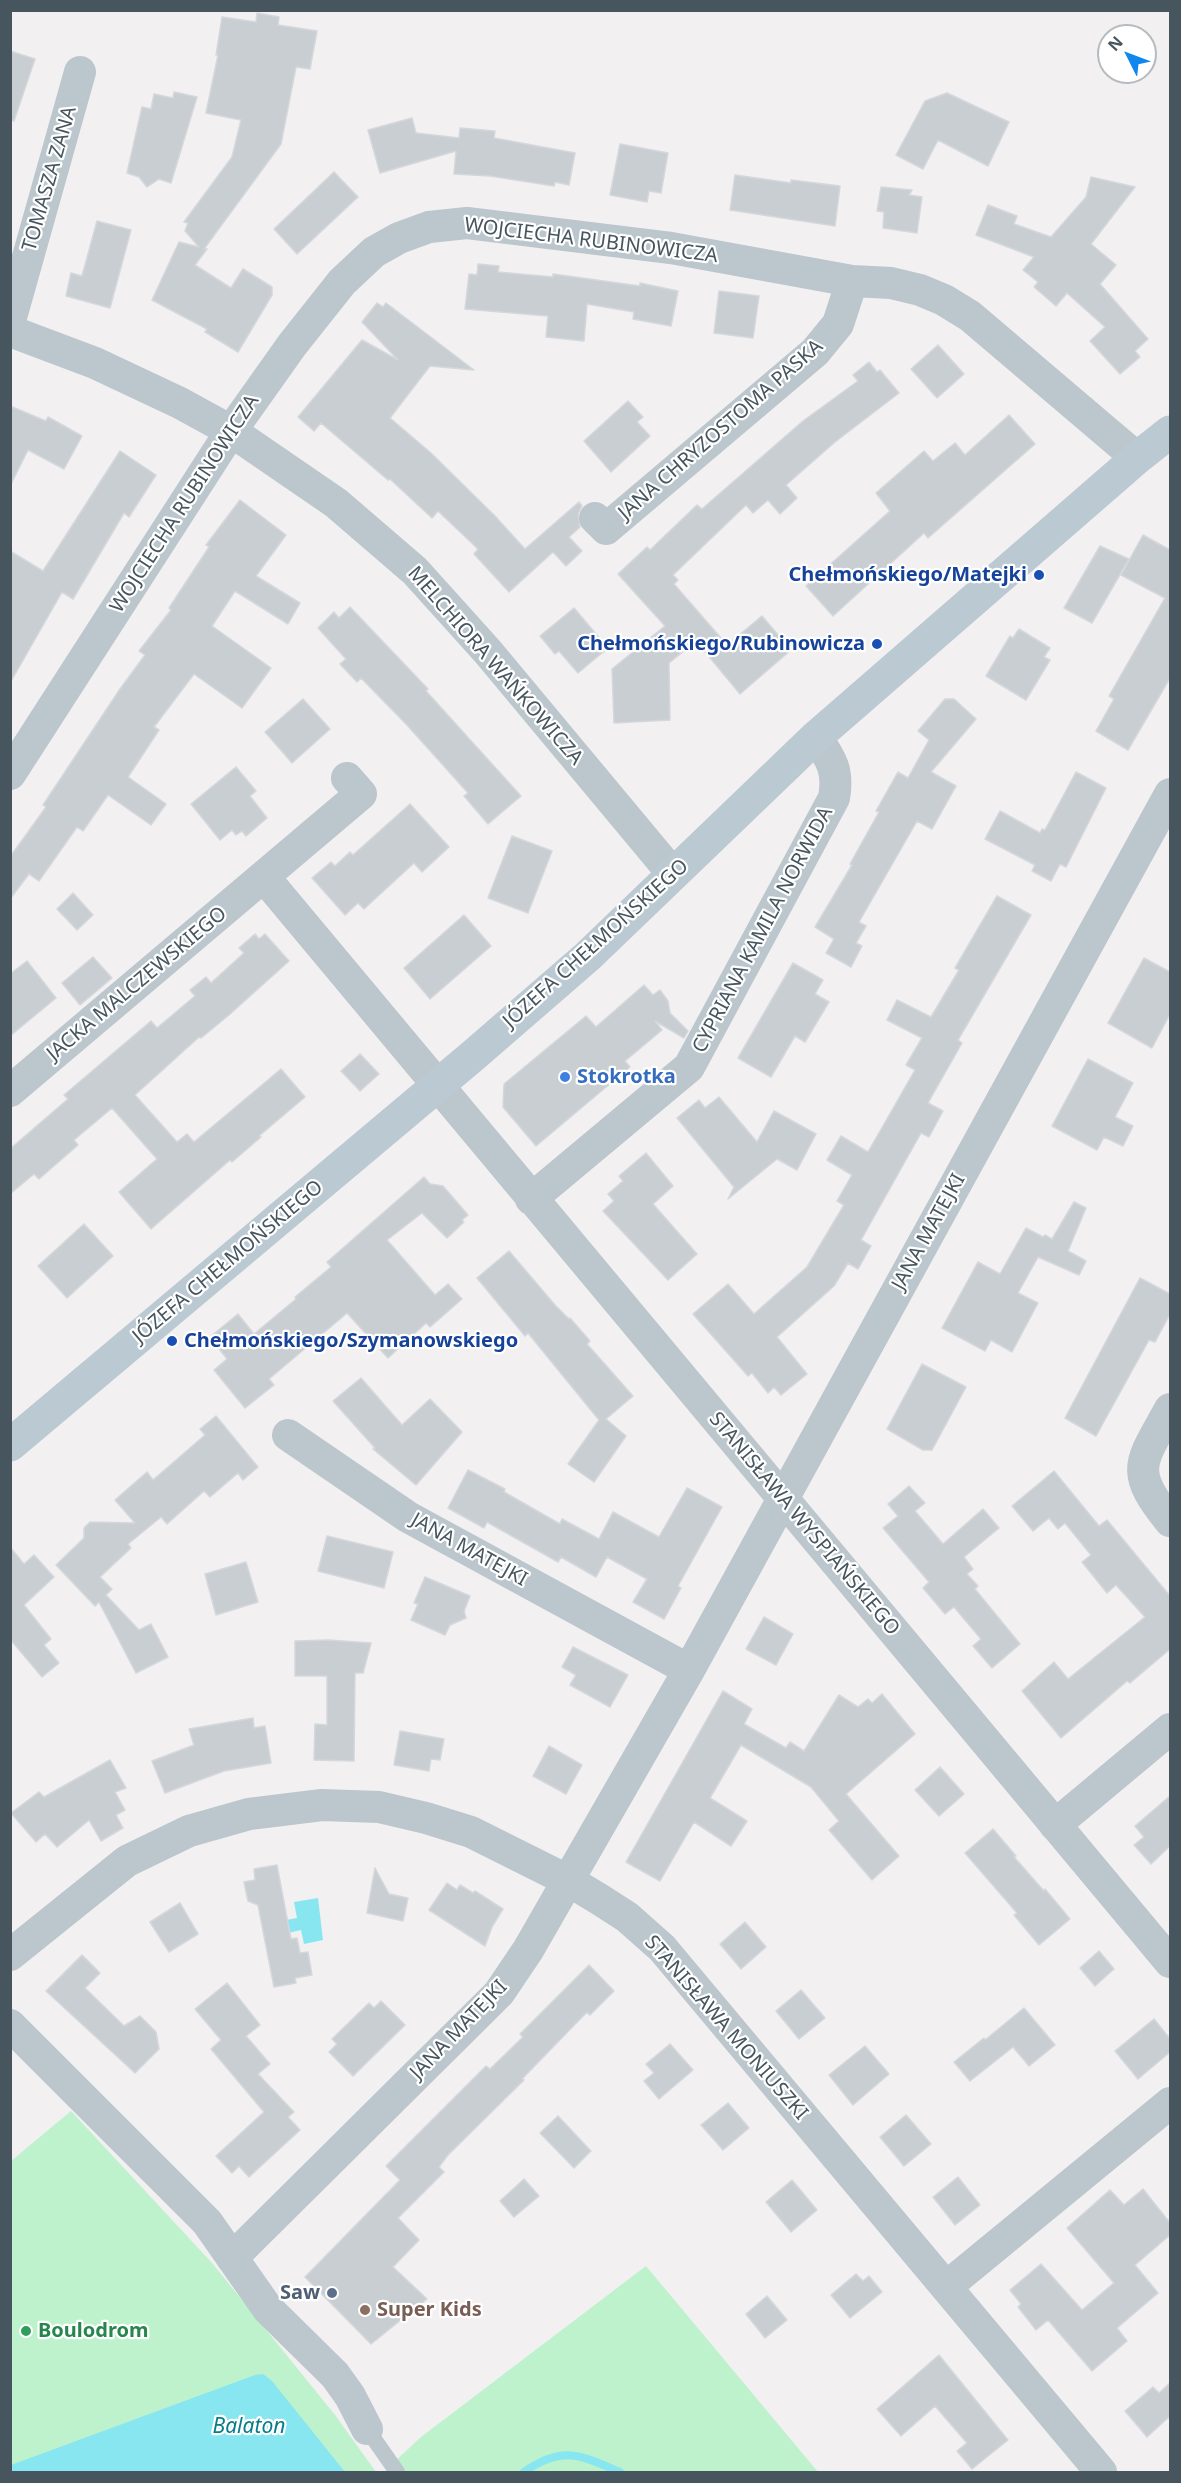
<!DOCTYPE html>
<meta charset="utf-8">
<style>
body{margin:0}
#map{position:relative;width:1181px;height:2483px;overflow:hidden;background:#f2f0f0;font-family:"Noto Sans",sans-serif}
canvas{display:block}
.frame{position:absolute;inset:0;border:12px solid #47565e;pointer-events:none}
.north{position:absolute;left:1097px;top:24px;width:60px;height:60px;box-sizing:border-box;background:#fff;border:2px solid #b5bbbf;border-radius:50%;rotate:312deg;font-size:16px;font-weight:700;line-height:24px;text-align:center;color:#47565e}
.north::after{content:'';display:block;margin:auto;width:21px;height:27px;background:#1087ec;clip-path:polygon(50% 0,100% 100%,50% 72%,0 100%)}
</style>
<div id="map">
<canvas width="1181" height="2483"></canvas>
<div class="frame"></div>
<div class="north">N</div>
</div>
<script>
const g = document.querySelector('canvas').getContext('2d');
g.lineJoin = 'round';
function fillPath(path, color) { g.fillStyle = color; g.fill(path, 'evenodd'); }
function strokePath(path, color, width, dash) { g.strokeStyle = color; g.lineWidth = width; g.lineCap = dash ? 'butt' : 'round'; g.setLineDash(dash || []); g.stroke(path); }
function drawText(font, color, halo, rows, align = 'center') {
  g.font = font + ' "Noto Sans",sans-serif'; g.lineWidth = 4.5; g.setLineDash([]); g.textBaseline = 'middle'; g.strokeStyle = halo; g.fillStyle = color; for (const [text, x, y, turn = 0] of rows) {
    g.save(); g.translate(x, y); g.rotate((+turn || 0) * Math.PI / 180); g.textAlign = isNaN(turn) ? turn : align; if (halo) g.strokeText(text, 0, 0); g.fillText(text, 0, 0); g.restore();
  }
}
const green = new Path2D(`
 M 71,2111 L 212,2263 L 335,2415 L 376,2472 L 11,2472 L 11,2161 Z
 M 646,2266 L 818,2472 L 396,2472 L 391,2465 L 421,2437 Z`);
const water = new Path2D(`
 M 318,1898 L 323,1940 L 304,1944 L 301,1930 L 288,1933 L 286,1920 L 297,1918 L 294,1902 Z
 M 263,2374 L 272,2381 L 345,2472 L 11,2472 L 11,2465 L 255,2375 Z`);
const stream = new Path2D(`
 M 524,2472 C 563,2445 580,2455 620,2472`);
const building = new Path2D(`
 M 257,13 L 279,17 L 278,25 L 317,31 L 310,69 L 296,67 L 281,144 L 204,249 L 207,249 L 195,265 L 231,288 L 243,269 L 272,287 L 272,295 L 238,352 L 205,332 L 207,329 L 152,300 L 179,242 L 199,247 L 185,231 L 188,223 L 184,222 L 232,157 L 241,120 L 206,113 L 218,55 L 216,55 L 222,17 L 256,22 Z
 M 10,51 L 35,59 L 14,121 L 10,120 Z
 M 174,92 L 197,97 L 171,183 L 159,179 L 147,187 L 139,177 L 127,173 L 142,107 L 151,109 L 154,94 L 173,98 Z
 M 947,93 L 1009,122 L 988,166 L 938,140 L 923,169 L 896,155 L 925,101 Z
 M 412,118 L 416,133 L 459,138 L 460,128 L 495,131 L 494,138 L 575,153 L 569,185 L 555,182 L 554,186 L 490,176 L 454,174 L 456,151 L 380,173 L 368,130 Z
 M 620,144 L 668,153 L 661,193 L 649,191 L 647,202 L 610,195 Z
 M 334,172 L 358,197 L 297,254 L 274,229 Z
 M 735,175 L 791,183 L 791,180 L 840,186 L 835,226 L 730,210 Z
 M 1091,177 L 1135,187 L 1091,244 L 1116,265 L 1100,284 L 1148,339 L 1135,351 L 1140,357 L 1120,374 L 1090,341 L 1105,327 L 1067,293 L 1056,306 L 1034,287 L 1038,282 L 1023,270 L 1034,257 L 976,235 L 988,205 L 1017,216 L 1014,224 L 1051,237 L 1086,197 Z
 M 881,187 L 912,190 L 909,195 L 922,197 L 917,233 L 883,228 L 884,212 L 877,211 Z
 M 97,221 L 131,230 L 110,308 L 66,296 L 71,273 L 82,276 Z
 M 478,264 L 499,266 L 498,272 L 553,277 L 553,274 L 640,286 L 640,283 L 678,291 L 671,326 L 633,319 L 634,312 L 587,304 L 584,341 L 546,337 L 548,316 L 465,309 L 469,274 L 477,275 Z
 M 719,291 L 759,296 L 753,338 L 714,333 Z
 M 377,303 L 383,307 L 386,303 L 474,370 L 430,366 L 390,418 L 431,453 L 495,516 L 525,549 L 579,502 L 582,506 L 578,514 L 580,527 L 569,537 L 582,551 L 566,566 L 553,552 L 509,592 L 474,554 L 478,549 L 438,511 L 432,518 L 390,479 L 388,480 L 321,423 L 314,431 L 298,417 L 362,340 L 398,360 L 362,322 Z
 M 938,345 L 964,374 L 937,398 L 911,369 Z
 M 869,362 L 877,372 L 880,370 L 899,393 L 835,442 L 786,485 L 797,498 L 780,514 L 768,500 L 753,513 L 746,505 L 673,575 L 678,580 L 674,584 L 727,645 L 762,616 L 791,650 L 740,694 L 696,641 L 669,663 L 670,720 L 614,723 L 612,669 L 665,626 L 618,574 L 647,547 L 650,550 L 697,505 L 702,509 L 803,421 L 858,381 L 853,375 Z
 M 628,401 L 643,417 L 637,422 L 650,436 L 611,472 L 584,441 Z
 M 10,406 L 46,421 L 48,417 L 82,436 L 64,469 L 28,450 L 10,486 Z
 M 1009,415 L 1035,444 L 928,538 L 924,533 L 833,616 L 806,586 L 890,511 L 876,493 L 924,451 L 933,461 L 955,443 L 965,455 Z
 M 120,451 L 156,475 L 129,517 L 124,513 L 73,599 L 62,592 L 10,683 L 10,551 L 43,571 Z
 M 240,500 L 286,535 L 256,576 L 300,603 L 288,624 L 235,591 L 212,626 L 271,668 L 242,708 L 194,674 L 154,727 L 159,730 L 128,777 L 166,804 L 151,825 L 108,795 L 83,831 L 77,827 L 39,881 L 29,874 L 10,899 L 10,857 L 46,807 L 43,805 L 120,689 L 145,655 L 139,651 L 171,610 L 169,608 L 209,547 L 206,545 Z
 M 1143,535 L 1170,550 L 1170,678 L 1128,750 L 1096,731 L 1114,699 L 1109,696 L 1165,598 L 1121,575 Z
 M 1100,546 L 1129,559 L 1092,623 L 1064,608 Z
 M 350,607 L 428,689 L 426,691 L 521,796 L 488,824 L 464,796 L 468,793 L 406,724 L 361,678 L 357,682 L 340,664 L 346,659 L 318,628 L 334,612 L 339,618 Z
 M 574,608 L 608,648 L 578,673 L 559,651 L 555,654 L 540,636 Z
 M 1019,629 L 1050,648 L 1044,657 L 1050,660 L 1026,700 L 986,676 L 1010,636 L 1013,638 Z
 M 303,699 L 330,729 L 292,763 L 265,732 Z
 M 945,699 L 954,699 L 976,719 L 931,772 L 956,786 L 932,829 L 917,821 L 859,922 L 866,926 L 856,943 L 862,946 L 851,967 L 826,953 L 834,939 L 815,927 L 852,865 L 850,864 L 879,812 L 876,811 L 898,772 L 908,778 L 929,740 L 918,731 Z
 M 236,767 L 256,791 L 250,796 L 267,818 L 246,836 L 242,831 L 236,835 L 232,830 L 220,840 L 191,804 Z
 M 1076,772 L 1106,788 L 1066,867 L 1060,864 L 1051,881 L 1032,871 L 1035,865 L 985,839 L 1000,811 L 1040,833 L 1042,829 L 1045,830 Z
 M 410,804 L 449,847 L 422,872 L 414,863 L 364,909 L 358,903 L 345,915 L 312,878 L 331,862 L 335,866 L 350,852 L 353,855 Z
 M 512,836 L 552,851 L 528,913 L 488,898 Z
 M 73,893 L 93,915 L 77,930 L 57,909 Z
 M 997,896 L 1031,915 L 958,1040 L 962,1043 L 928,1103 L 943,1111 L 929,1137 L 921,1133 L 861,1240 L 871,1246 L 858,1269 L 848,1263 L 834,1286 L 777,1337 L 807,1374 L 781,1395 L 774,1387 L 768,1393 L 752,1373 L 748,1376 L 693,1314 L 728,1284 L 754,1314 L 807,1267 L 844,1205 L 837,1201 L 852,1175 L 827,1160 L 841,1136 L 868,1152 L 915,1070 L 906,1065 L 922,1038 L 887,1020 L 897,1000 L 931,1017 L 959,970 L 955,968 Z
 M 464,915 L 491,946 L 430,999 L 404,968 Z
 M 255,934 L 259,939 L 265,934 L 289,961 L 229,1015 L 201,1038 L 199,1037 L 135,1095 L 177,1142 L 187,1134 L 194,1142 L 281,1069 L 305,1097 L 259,1136 L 261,1137 L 232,1162 L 230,1160 L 151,1229 L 119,1192 L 157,1159 L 112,1108 L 74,1140 L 78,1145 L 39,1179 L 34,1174 L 10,1194 L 10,1149 L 68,1099 L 64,1095 L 151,1021 L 157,1028 L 195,996 L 190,990 L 206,977 L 211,983 L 244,953 L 239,948 Z
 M 93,957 L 112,978 L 80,1005 L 62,983 Z
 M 1144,958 L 1170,972 L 1170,1014 L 1152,1048 L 1108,1023 Z
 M 27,961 L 56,998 L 10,1036 L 10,974 Z
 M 793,963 L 823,980 L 815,994 L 829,1002 L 805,1042 L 795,1036 L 771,1077 L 738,1058 Z
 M 644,985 L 653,995 L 660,990 L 668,1001 L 670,1013 L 688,1031 L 684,1038 L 655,1021 L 662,1030 L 625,1061 L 630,1067 L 536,1146 L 503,1107 L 504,1084 L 586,1016 L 596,1027 Z
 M 360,1054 L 379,1074 L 360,1091 L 341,1071 Z
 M 1088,1059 L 1133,1083 L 1115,1117 L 1133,1126 L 1123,1146 L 1104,1137 L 1097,1150 L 1052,1126 Z
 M 719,1097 L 757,1142 L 774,1111 L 816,1134 L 797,1170 L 777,1159 L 728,1199 L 734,1187 L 677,1118 L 699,1100 L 705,1108 Z
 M 646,1153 L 673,1186 L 653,1204 L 697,1254 L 668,1280 L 603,1211 L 614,1201 L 608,1194 L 623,1181 L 619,1176 Z
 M 424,1177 L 430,1184 L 443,1186 L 468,1215 L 462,1220 L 464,1222 L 447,1238 L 422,1213 L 387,1240 L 435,1295 L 448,1284 L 462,1299 L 430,1327 L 426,1323 L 388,1358 L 347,1313 L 269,1379 L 274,1385 L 245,1408 L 214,1370 L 227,1359 L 210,1337 L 238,1314 L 254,1334 L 296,1299 L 295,1297 L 331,1267 L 327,1262 Z
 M 1074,1202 L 1086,1208 L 1068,1251 L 1086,1261 L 1079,1275 L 1038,1257 L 1018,1293 L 1038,1303 L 1012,1352 L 991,1340 L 985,1351 L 942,1328 L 978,1262 L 1000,1274 L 1026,1228 L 1043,1237 L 1045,1235 L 1052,1239 Z
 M 84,1224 L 113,1256 L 67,1298 L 38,1266 Z
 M 509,1251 L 555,1305 L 569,1319 L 570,1318 L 590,1341 L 587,1344 L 633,1396 L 606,1419 L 626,1436 L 594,1482 L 568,1464 L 599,1420 L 528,1333 L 525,1336 L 477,1278 Z
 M 1140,1278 L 1170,1294 L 1170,1314 L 1155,1342 L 1149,1340 L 1096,1436 L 1065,1418 Z
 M 922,1364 L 966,1387 L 932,1450 L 923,1450 L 887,1429 Z
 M 361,1378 L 402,1425 L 430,1399 L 462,1432 L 416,1485 L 373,1449 L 375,1448 L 333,1401 Z
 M 216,1416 L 258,1467 L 243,1480 L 238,1473 L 210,1497 L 204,1491 L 167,1524 L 161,1517 L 128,1544 L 131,1548 L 100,1577 L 112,1589 L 106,1595 L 139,1630 L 151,1624 L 168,1657 L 136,1673 L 99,1602 L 95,1606 L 56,1565 L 84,1538 L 84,1528 L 90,1522 L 135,1523 L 115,1500 L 147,1472 L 153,1480 L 205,1435 L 200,1429 Z
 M 468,1470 L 505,1489 L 504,1492 L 560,1524 L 562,1519 L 599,1539 L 613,1512 L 659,1537 L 687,1488 L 722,1507 L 678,1586 L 681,1588 L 664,1619 L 633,1602 L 647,1579 L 607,1557 L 596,1577 L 561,1557 L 558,1562 L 487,1522 L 484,1528 L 448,1508 Z
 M 1054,1471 L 1099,1526 L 1107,1520 L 1170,1596 L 1170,1649 L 1130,1683 L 1127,1681 L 1061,1738 L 1022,1691 L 1054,1662 L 1068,1679 L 1145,1617 L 1116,1585 L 1107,1593 L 1082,1562 L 1091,1555 L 1065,1523 L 1058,1529 L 1049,1518 L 1033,1531 L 1012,1506 Z
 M 909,1486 L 925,1503 L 915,1511 L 943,1544 L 983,1509 L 999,1528 L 964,1557 L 973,1569 L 967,1574 L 978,1586 L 975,1589 L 1020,1644 L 992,1668 L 973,1646 L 981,1639 L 954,1607 L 945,1614 L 923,1588 L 929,1582 L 883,1528 L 898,1516 L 888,1504 Z
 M 327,1536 L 393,1552 L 384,1588 L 318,1571 Z
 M 10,1547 L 24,1564 L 34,1555 L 54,1577 L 24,1605 L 51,1639 L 44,1645 L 59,1663 L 42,1677 L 10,1639 Z
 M 246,1562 L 258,1602 L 216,1615 L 205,1574 Z
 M 425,1577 L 470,1596 L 464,1611 L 466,1618 L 450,1625 L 445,1635 L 411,1620 L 418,1604 L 414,1603 Z
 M 764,1617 L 793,1634 L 776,1665 L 746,1649 Z
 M 329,1640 L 371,1643 L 363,1673 L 355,1673 L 354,1761 L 314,1760 L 315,1724 L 327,1725 L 327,1676 L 295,1676 L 295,1641 Z
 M 573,1647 L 628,1675 L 610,1707 L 570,1685 L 576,1675 L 562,1667 Z
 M 723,1691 L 752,1709 L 744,1724 L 786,1748 L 790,1742 L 804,1751 L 839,1695 L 858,1707 L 868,1699 L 872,1703 L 882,1694 L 915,1734 L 846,1794 L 899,1856 L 872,1880 L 829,1830 L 839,1821 L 811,1787 L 741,1745 L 710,1798 L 747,1821 L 731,1846 L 694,1822 L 660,1881 L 626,1862 Z
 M 253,1718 L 254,1728 L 265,1726 L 271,1763 L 224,1771 L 165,1793 L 152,1761 L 194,1745 L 189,1729 Z
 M 400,1731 L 444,1739 L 440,1760 L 431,1759 L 429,1771 L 394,1765 Z
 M 549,1746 L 582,1765 L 566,1794 L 533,1776 Z
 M 110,1760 L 126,1788 L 115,1792 L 125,1810 L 116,1815 L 123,1828 L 101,1841 L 89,1820 L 57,1847 L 45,1834 L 36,1842 L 11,1813 L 39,1792 L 44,1797 Z
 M 940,1767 L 964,1794 L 939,1816 L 915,1790 Z
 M 1170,1796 L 1170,1846 L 1151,1864 L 1134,1845 L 1144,1837 L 1135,1826 Z
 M 993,1829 L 1016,1856 L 1014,1857 L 1044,1891 L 1045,1889 L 1070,1919 L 1039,1945 L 1014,1915 L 1017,1913 L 965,1853 Z
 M 277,1865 L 291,1939 L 297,1938 L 300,1953 L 308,1952 L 312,1975 L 295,1978 L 296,1983 L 274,1987 L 258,1905 L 248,1901 L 244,1882 L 255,1880 L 254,1869 Z
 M 375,1868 L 389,1894 L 408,1898 L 403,1921 L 367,1913 Z
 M 447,1883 L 457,1890 L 460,1885 L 473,1893 L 475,1891 L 503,1909 L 492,1927 L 485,1946 L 429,1910 Z
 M 180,1903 L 198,1934 L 169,1952 L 150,1922 Z
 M 745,1922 L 766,1947 L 741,1969 L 720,1944 Z
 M 1099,1951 L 1114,1969 L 1095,1986 L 1080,1968 Z
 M 82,1955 L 100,1973 L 85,1988 L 124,2026 L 140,2016 L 156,2032 L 159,2049 L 135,2073 L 46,1991 Z
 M 589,1965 L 614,1991 L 590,2015 L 587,2012 L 522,2079 L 524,2080 L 448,2155 L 439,2167 L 444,2172 L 398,2218 L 419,2240 L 393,2267 L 427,2299 L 371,2344 L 305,2277 L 400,2180 L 386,2166 L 486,2066 L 490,2069 L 523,2037 L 520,2034 Z
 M 227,1983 L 260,2025 L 246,2036 L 270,2064 L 258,2074 L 294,2112 L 288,2117 L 300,2130 L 249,2177 L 239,2166 L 232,2173 L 216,2156 L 264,2112 L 211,2049 L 221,2040 L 195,2009 Z
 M 801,1990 L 825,2018 L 799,2039 L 776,2011 Z
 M 381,2001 L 405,2025 L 353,2076 L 329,2052 L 337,2044 L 332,2039 L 369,2003 L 374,2008 Z
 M 1024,2008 L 1055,2045 L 1029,2066 L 1013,2047 L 970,2081 L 954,2062 L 984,2038 L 985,2040 Z
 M 1154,2019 L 1170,2039 L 1170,2052 L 1138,2079 L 1115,2051 Z
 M 670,2044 L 693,2070 L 659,2099 L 644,2081 L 654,2073 L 646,2064 Z
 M 865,2046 L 889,2074 L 853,2105 L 829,2075 Z
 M 728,2103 L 749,2128 L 723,2150 L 701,2125 Z
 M 906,2115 L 931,2144 L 904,2166 L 880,2137 Z
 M 558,2116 L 591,2151 L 574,2168 L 540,2133 Z
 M 958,2177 L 980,2205 L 955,2225 L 933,2197 Z
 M 524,2179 L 539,2196 L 514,2217 L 500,2201 Z
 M 792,2180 L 817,2210 L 791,2232 L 766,2202 Z
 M 1143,2189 L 1170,2223 L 1170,2235 L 1135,2265 L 1158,2293 L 1117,2328 L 1127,2341 L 1092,2371 L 1048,2320 L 1036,2330 L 1018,2307 L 1021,2304 L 1010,2290 L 1041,2264 L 1082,2310 L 1114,2283 L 1067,2228 L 1110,2190 L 1124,2205 Z
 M 856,2274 L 863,2281 L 869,2276 L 882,2292 L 850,2318 L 831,2295 Z
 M 767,2296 L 787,2320 L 765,2338 L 746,2314 Z
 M 939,2355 L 1008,2440 L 972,2469 L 957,2451 L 967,2443 L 935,2406 L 901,2436 L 877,2409 Z
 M 1170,2383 L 1170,2416 L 1147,2437 L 1125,2411 L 1153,2387 L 1159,2393 Z`);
const lane = new Path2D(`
 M 367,2429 L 397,2472`);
const street = new Path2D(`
 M 10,321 L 80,72
 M 10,331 L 95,363 L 180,403 L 231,431 L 336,503 L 415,571 L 488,652 L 673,874
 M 595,518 L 606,529 L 815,352 L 838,324 L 852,281
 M 10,774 L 231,431 L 292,345 L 342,282 L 374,252 L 399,238 L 429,227 L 467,223 L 671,248 L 852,281 L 891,283 L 920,290 L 944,300 L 970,316 L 1137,458
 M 264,877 L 1170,1962
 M 10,1091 L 361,794 L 347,778
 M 531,1199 L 689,1067 L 834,798 C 839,770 831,759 816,737
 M 1170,1409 C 1141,1462 1128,1470 1170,1521
 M 288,1435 L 408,1517 L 689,1670
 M 1055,1825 L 1170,1729
 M 10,1955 L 127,1861 L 189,1831 L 249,1814 L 322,1805 L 379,1807 L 426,1818 L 471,1832 L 569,1881 L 599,1899 L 627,1917 L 662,1948 L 1101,2472
 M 10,2025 L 207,2222 L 268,2309 L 335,2375 L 350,2396 L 367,2429
 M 232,2258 L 499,1993 L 528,1950 L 689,1670 L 1170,794
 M 946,2287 L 1170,2103`);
const secondary = new Path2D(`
 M 10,1445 L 475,1054 L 588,956 L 816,737 L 1137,458 L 1170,432`);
const markers = [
 [1039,575,6,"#1a4fb4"],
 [877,644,6,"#1a4fb4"],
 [565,1077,6,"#3f7fe0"],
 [172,1341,6,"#1a4fb4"],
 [332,2293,6,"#5c6f8a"],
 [365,2310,6,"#8d6e63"],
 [26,2331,6,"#2e9e5b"]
];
const streetNames = [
 ["TOMASZA ZANA",50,179,-74],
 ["WOJCIECHA RUBINOWICZA",591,241,7],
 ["JANA CHRYZOSTOMA PASKA",721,430,-41],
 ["WOJCIECHA RUBINOWICZA",185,504,-57],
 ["MELCHIORA WAŃKOWICZA",495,666,49],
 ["CYPRIANA KAMILA NORWIDA",763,930,-62],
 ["JÓZEFA CHEŁMOŃSKIEGO",596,944,-42],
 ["JACKA MALCZEWSKIEGO",137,984,-40],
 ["JANA MATEJKI",929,1232,-61],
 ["JÓZEFA CHEŁMOŃSKIEGO",228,1262,-40],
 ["STANISŁAWA WYSPIAŃSKIEGO",804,1524,50],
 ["JANA MATEJKI",469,1550,29],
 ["STANISŁAWA MONIUSZKI",726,2028,49],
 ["JANA MATEJKI",459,2030,-46]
];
const transitNames = [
 ["Chełmońskiego/Matejki",1027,575],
 ["Chełmońskiego/Rubinowicza",865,644],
 ["Chełmońskiego/Szymanowskiego",184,1341,"left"]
];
const shopNames = [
 ["Stokrotka",577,1077]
];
const serviceNames = [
 ["Saw",320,2293]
];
const educationNames = [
 ["Super Kids",377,2310]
];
const leisureNames = [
 ["Boulodrom",38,2331]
];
const waterNames = [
 ["Balaton",249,2427]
];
fillPath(green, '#bdf2cc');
fillPath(water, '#88e6f1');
strokePath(stream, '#88e6f1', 8);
fillPath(building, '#c9ced3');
strokePath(building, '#d4d7dc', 1.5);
strokePath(lane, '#bbc6cd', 16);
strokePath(street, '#bbc6cd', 32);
strokePath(secondary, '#bbc9d2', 33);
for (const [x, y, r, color] of markers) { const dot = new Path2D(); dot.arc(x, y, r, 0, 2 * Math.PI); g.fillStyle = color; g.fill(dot); strokePath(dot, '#fff', 2); }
drawText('20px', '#47565e', '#fff', streetNames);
drawText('bold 20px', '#164399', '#fff', transitNames, 'right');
drawText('bold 20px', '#366cbe', '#fff', shopNames, 'left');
drawText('bold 20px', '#4e5e75', '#fff', serviceNames, 'right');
drawText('bold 20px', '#785e54', '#fff', educationNames, 'left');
drawText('bold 20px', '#27864d', '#fff', leisureNames, 'left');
drawText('italic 21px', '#087d8a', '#fff', waterNames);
</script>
